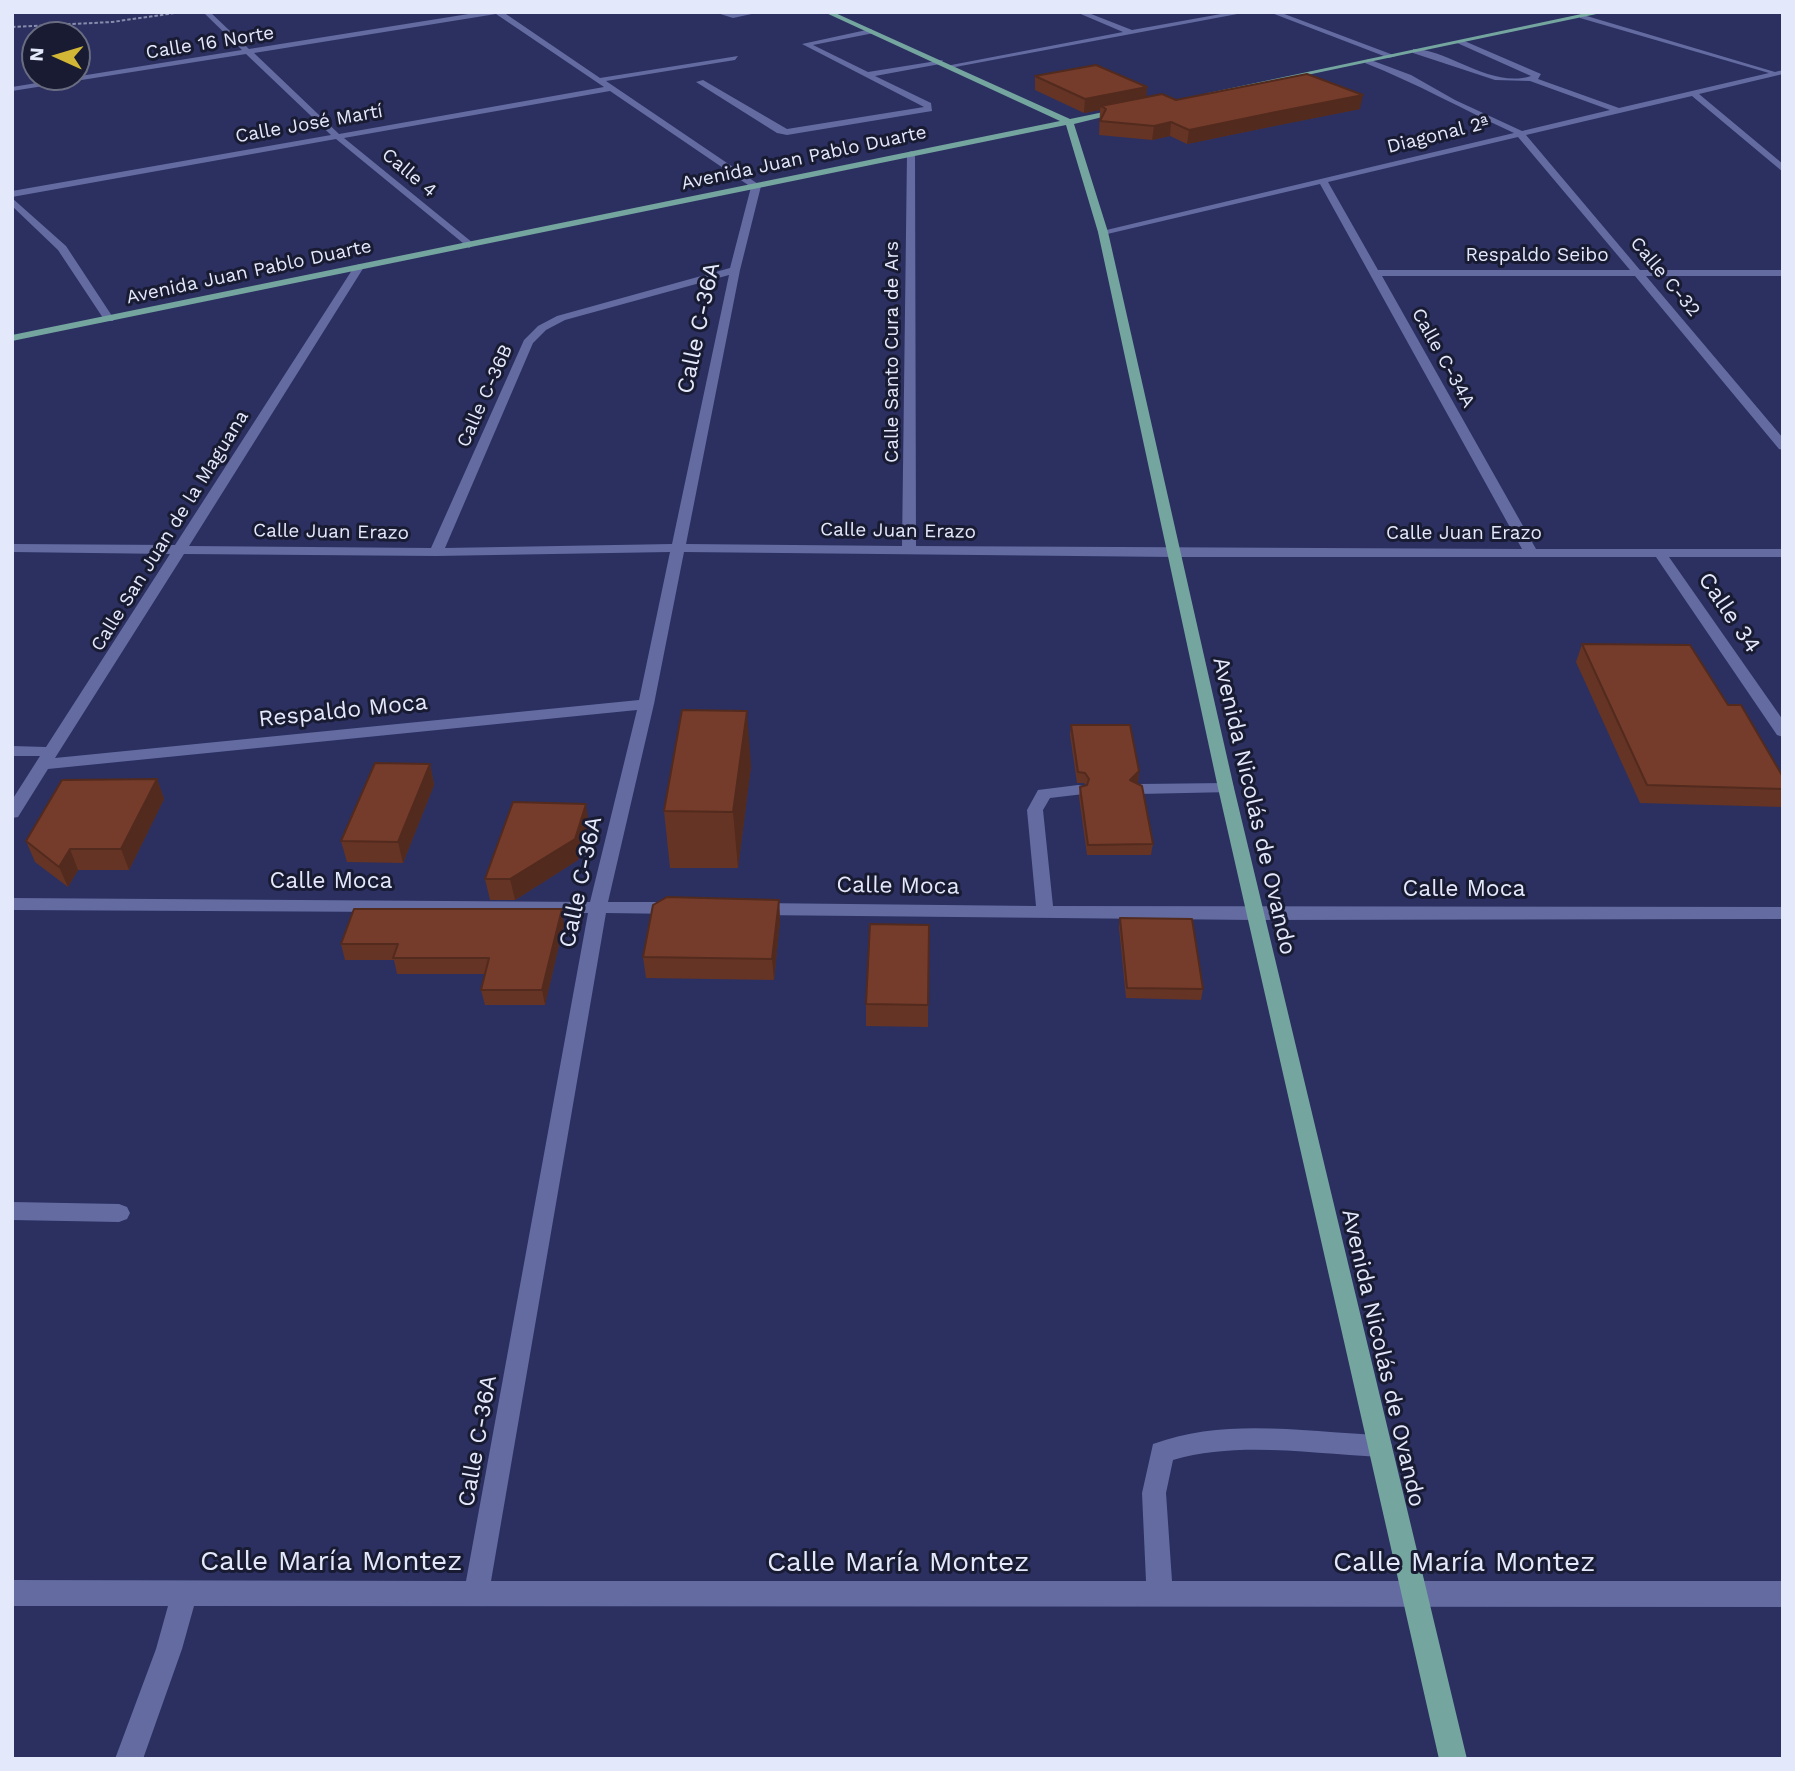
<!DOCTYPE html>
<meta charset="utf-8">
<style>
body{margin:0}
#map{position:relative;width:1795px;height:1771px;overflow:hidden;background:#2b3060;font-family:"Work Sans",sans-serif}
canvas{display:block}
.frame{position:absolute;inset:0;border:14px solid #e4e8fb;pointer-events:none}
.north{position:absolute;left:21px;top:21px;width:70px;height:70px;box-sizing:border-box;background:#181b31;border:2px solid #6a6d82;border-radius:50%;rotate:274deg;font-size:19px;font-weight:700;line-height:28px;text-align:center;color:#e4e8fb}
.north::after{content:'';display:block;margin:auto;width:24px;height:32px;background:#d2b736;clip-path:polygon(50% 0,100% 100%,50% 72%,0 100%)}
</style>
<div id="map">
<canvas width="1795" height="1771"></canvas>
<div class="frame"></div>
<div class="north">N</div>
</div>
<script>
const g = document.querySelector('canvas').getContext('2d');
g.lineJoin = 'round';
function strokePath(path, color, width, dash) { g.strokeStyle = color; g.lineWidth = width; g.lineCap = dash ? 'butt' : 'round'; g.setLineDash(dash || []); g.stroke(path); }
function fillPath(path, color) { g.fillStyle = color; g.fill(path, 'evenodd'); }
function drawText(font, color, halo, rows, align = 'center') {
  g.font = font + ' "Work Sans",sans-serif'; g.lineWidth = 6; g.setLineDash([]); g.textBaseline = 'middle'; g.strokeStyle = halo; g.fillStyle = color; for (const [text, x, y, turn = 0] of rows) {
    g.save(); g.translate(x, y); g.rotate((+turn || 0) * Math.PI / 180); g.textAlign = isNaN(turn) ? turn : align; if (halo) g.strokeText(text, 0, 0); g.fillText(text, 0, 0); g.restore();
  }
}
const path = new Path2D(`
 M 12,27 L 112,22 L 182,12`);
const minor = new Path2D(`
 M 203,12 L 210,12 L 249,49 L 481,12 L 503,12 L 600,78 L 738,56 L 735,60 L 606,81 L 761,186 L 740,270 L 686,544 L 902,546 L 907,154 L 911,151 L 915,154 L 916,546 L 1522,549 L 1320,184 L 1103,235 L 1098,232 L 1514,133 C 1464,110 1416,83 1365,63 L 1368,59 L 1411,75 L 1455,100 L 1522,131 L 1610,110 L 1530,81 L 1495,80 L 1413,53 L 1413,49 C 1448,49 1491,89 1531,76 L 1455,42 L 1462,40 L 1541,74 L 1538,79 L 1619,108 L 1769,73 L 1580,18 L 1580,14 L 1775,72 L 1783,70 L 1783,74 L 1699,94 L 1783,164 L 1783,172 L 1692,96 L 1526,135 L 1640,270 L 1783,270 L 1783,276 L 1646,276 L 1783,438 L 1783,450 L 1779,449 L 1635,276 L 1382,276 L 1536,549 L 1783,549 L 1783,557 L 1669,557 L 1783,720 L 1783,737 L 1777,735 L 1656,557 L 1173,557 L 684,552 L 654,704 L 608,902 L 677,902 L 686,908 L 677,914 L 606,913 L 491,1581 L 1146,1581 L 1142,1493 L 1153,1444 C 1225,1417 1306,1432 1380,1435 L 1389,1438 L 1392,1446 L 1389,1454 L 1380,1457 C 1312,1454 1239,1441 1173,1460 L 1166,1493 L 1172,1581 L 1783,1581 L 1783,1607 L 194,1606 L 182,1649 L 143,1759 L 115,1759 L 156,1649 L 168,1606 L 12,1606 L 12,1580 L 466,1581 L 588,913 L 12,910 L 12,898 L 590,902 L 637,710 L 48,769 L 18,817 L 12,818 L 12,800 L 40,756 L 12,756 L 12,746 L 46,747 L 170,554 L 12,552 L 12,544 L 175,545 L 354,267 L 359,264 L 364,267 L 189,546 L 431,548 L 524,340 L 538,326 L 557,316 L 730,268 L 751,187 L 610,91 L 344,138 L 473,243 L 474,245 L 469,248 L 336,139 L 12,197 L 12,191 L 331,135 L 246,54 L 12,91 L 12,87 L 242,50 ZM 496,14 L 604,87 L 339,134 L 254,53 ZM 1518,137 L 1630,270 L 1378,270 L 1328,182 ZM 729,275 L 672,544 L 445,548 L 533,343 L 546,330 L 565,320 ZM 670,552 L 639,700 L 55,758 L 184,554 L 436,556 Z
 M 714,12 L 761,12 L 733,18 Z
 M 1076,12 L 1086,12 L 1132,30 L 1232,12 L 1248,12 L 950,68 L 946,66 L 1123,32 Z
 M 1269,12 L 1279,12 L 1396,56 L 1389,58 Z
 M 871,29 L 874,33 L 813,45 L 868,72 L 943,60 L 940,64 L 875,76 L 931,103 L 932,111 L 787,135 L 777,133 L 696,82 L 703,80 L 787,129 L 924,107 L 802,44 Z
 M 12,198 L 66,246 L 114,319 L 113,321 L 105,321 L 58,250 L 12,206 Z
 M 1226,783 L 1232,784 L 1234,788 L 1232,792 L 1139,794 L 1131,789 L 1139,784 Z
 M 1078,785 L 1084,786 L 1086,790 L 1084,794 L 1050,798 L 1043,810 L 1053,906 L 1783,907 L 1783,919 L 1255,920 L 757,915 L 748,909 L 757,903 L 1036,906 L 1027,810 L 1038,790 Z
 M 12,1202 L 119,1204 L 127,1207 L 130,1213 L 127,1219 L 119,1222 L 12,1220 Z`);
const major = new Path2D(`
 M 824,12 L 833,12 L 1070,119 L 1123,108 L 1127,111 L 1074,124 L 1108,232 L 1234,788 L 1467,1759 L 1439,1759 L 1218,788 L 1098,232 L 1066,125 L 12,341 L 12,335 L 1060,121 Z
 M 1591,12 L 1606,12 L 1212,95 L 1208,93 Z`);
const wall = new Path2D(`
 M 1035,76 L 1147,87 L 1146,97 L 1176,100 L 1360,109 L 1274,126 L 1187,144 L 1170,136 L 1152,140 L 1099,135 L 1100,110 L 1084,113 L 1035,90 Z
 M 1582,644 L 1728,705 L 1783,777 L 1783,805 L 1782,807 L 1640,803 L 1576,662 Z
 M 1071,725 L 1139,771 L 1138,782 L 1136,783 L 1153,844 L 1151,855 L 1087,855 L 1079,797 L 1080,787 L 1086,785 L 1084,783 L 1077,783 L 1070,735 Z
 M 430,764 L 434,785 L 403,863 L 347,862 L 341,841 Z
 M 751,766 L 738,868 L 670,868 L 664,811 Z
 M 157,779 L 164,799 L 129,870 L 78,870 L 68,887 L 35,862 L 26,841 Z
 M 589,825 L 578,860 L 515,900 L 490,900 L 485,879 Z
 M 779,900 L 780,921 L 774,980 L 646,978 L 643,957 Z
 M 1120,918 L 1203,989 L 1201,1000 L 1126,998 L 1119,928 Z
 M 564,924 L 545,1005 L 485,1005 L 481,990 L 485,974 L 397,974 L 394,960 L 345,960 L 341,944 Z
 M 929,925 L 928,1027 L 866,1026 L 866,1004 Z`);
const shadedWall = new Path2D(`
 M 1147,87 L 1146,101 L 1101,106 L 1100,110 L 1084,113 L 1085,99 Z
 M 1363,95 L 1360,109 L 1274,126 L 1187,144 L 1189,130 L 1276,112 Z
 M 1171,122 L 1170,136 L 1152,140 L 1154,126 Z
 M 747,711 L 751,766 L 738,868 L 733,812 Z
 M 430,764 L 434,785 L 403,863 L 398,842 Z
 M 1139,771 L 1138,782 L 1129,790 L 1130,780 Z
 M 157,779 L 164,799 L 129,870 L 121,849 Z
 M 586,804 L 589,825 L 578,860 L 515,900 L 510,879 Z
 M 70,849 L 78,870 L 68,887 L 59,867 Z
 M 779,900 L 780,921 L 774,980 L 772,959 Z
 M 562,909 L 564,924 L 545,1005 L 542,990 Z`);
const building = new Path2D(`
 M 1096,65 L 1147,87 L 1085,99 L 1035,76 Z
 M 1307,74 L 1363,95 L 1276,112 L 1189,130 L 1171,122 L 1154,126 L 1100,121 L 1106,109 L 1101,106 L 1162,94 L 1176,100 Z
 M 1582,644 L 1690,645 L 1728,705 L 1741,705 L 1783,777 L 1783,789 L 1647,785 Z
 M 682,710 L 747,711 L 733,812 L 664,811 Z
 M 1071,725 L 1130,725 L 1139,771 L 1130,780 L 1142,786 L 1153,844 L 1088,845 L 1080,787 L 1087,785 L 1089,779 L 1085,773 L 1078,772 Z
 M 375,763 L 430,764 L 398,842 L 341,841 Z
 M 157,779 L 121,849 L 70,849 L 59,867 L 26,841 L 62,780 Z
 M 513,802 L 586,804 L 575,839 L 510,879 L 485,879 Z
 M 667,897 L 779,900 L 772,959 L 643,957 L 653,905 Z
 M 354,909 L 562,909 L 542,990 L 481,990 L 489,958 L 393,958 L 398,944 L 341,944 Z
 M 1120,918 L 1192,919 L 1203,989 L 1127,988 Z
 M 870,924 L 929,925 L 928,1005 L 866,1004 Z`);
const farStreetnames = [
 ["Calle 16 Norte",210,43,-9],
 ["Calle José Martí",309,124,-10],
 ["Diagonal 2ª",1438,135,-14],
 ["Avenida Juan Pablo Duarte",804,158,-12],
 ["Calle 4",409,173,40],
 ["Respaldo Seibo",1537,255],
 ["Avenida Juan Pablo Duarte",249,272,-12],
 ["Calle C-32",1665,277,50],
 ["Calle Santo Cura de Ars",892,352,-90],
 ["Calle C-34A",1443,358,61],
 ["Calle C-36B",485,396,-66],
 ["Calle San Juan de la Maguana",170,531,-58],
 ["Calle Juan Erazo",898,531,1],
 ["Calle Juan Erazo",331,532,1],
 ["Calle Juan Erazo",1464,533]
];
const streetNames = [
 ["Calle C-36A",699,328,-78],
 ["Calle 34",1729,613,56],
 ["Respaldo Moca",343,711,-6],
 ["Avenida Nicolás de Ovando",1254,806,77],
 ["Calle Moca",331,881],
 ["Calle C-36A",581,882,-78],
 ["Calle Moca",898,886,1],
 ["Calle Moca",1464,889],
 ["Avenida Nicolás de Ovando",1383,1358,77],
 ["Calle C-36A",478,1441,-80]
];
const nearStreetnames = [
 ["Calle María Montez",331,1562],
 ["Calle María Montez",898,1563],
 ["Calle María Montez",1464,1563]
];
strokePath(path, '#878cad', 2, [3.5, 2]);
fillPath(minor, '#636ba1');
fillPath(major, '#74a59f');
fillPath(wall, '#653425');
fillPath(shadedWall, '#522a1e');
fillPath(building, '#753c2b');
strokePath(building, '#522a1e', 2);
drawText('19px', '#e4e8fb', '#181b31', farStreetnames);
drawText('23px', '#e4e8fb', '#181b31', streetNames);
drawText('28px', '#e4e8fb', '#181b31', nearStreetnames);
</script>
